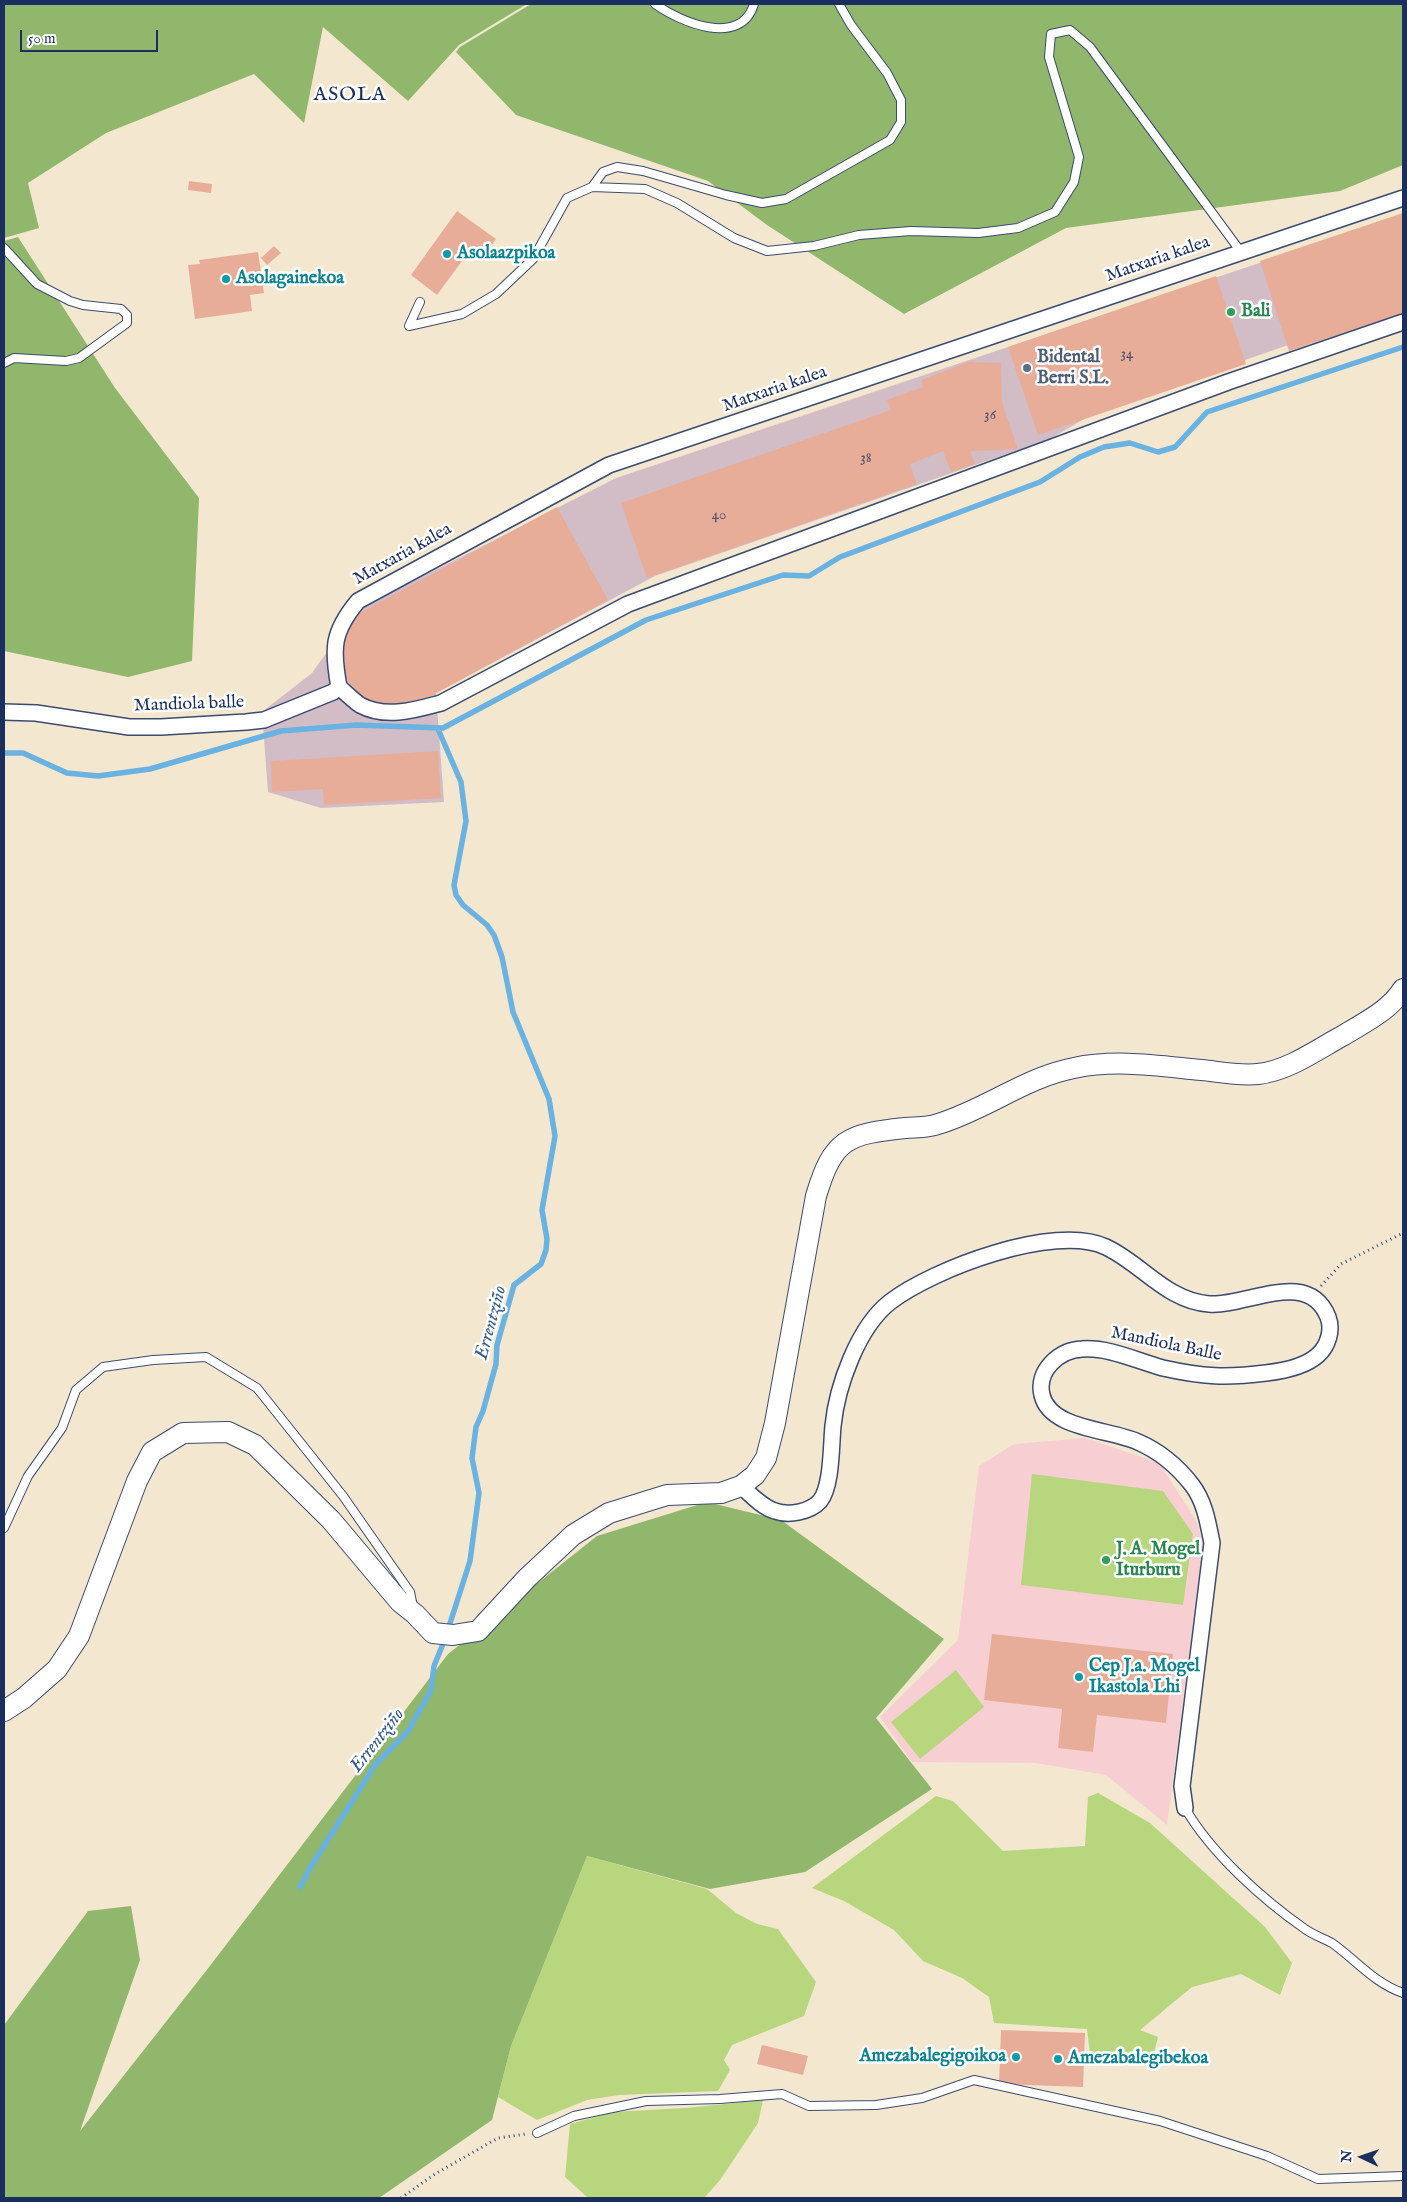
<!DOCTYPE html>
<meta charset="utf-8">
<style>
body{margin:0}
#map{position:relative;width:1407px;height:2202px;overflow:hidden;background:#f3e7cf;font-family:"IM FELL English",serif}
canvas{display:block}
.frame{position:absolute;inset:0;border:5px solid #1b2f5e;pointer-events:none}
.north{position:absolute;left:1337px;top:2132px;width:50px;height:50px;-webkit-text-stroke:4px #fff;paint-order:stroke;rotate:273deg;font-size:14px;font-weight:700;line-height:20px;text-align:center;color:#1b2f5e}
.north::after{content:'';display:block;margin:auto;width:18px;height:22px;background:#1b2f5e;clip-path:polygon(50% 0,100% 100%,50% 72%,0 100%)}
.scale{position:absolute;left:20px;top:30px;width:138px;height:22px;box-sizing:border-box;border:2px solid #1b2f5e;border-top:0;padding-left:6px;font-size:15px;line-height:18px;white-space:nowrap;color:#1b2f5e;-webkit-text-stroke:4px #fff;paint-order:stroke}
</style>
<div id="map">
<canvas width="1407" height="2202"></canvas>
<div class="frame"></div>
<div class="north">N</div>
<div class="scale">50 m</div>
</div>
<script>
const g = document.querySelector('canvas').getContext('2d');
g.lineJoin = 'round';
function fillPath(path, color) { g.fillStyle = color; g.fill(path, 'evenodd'); }
function strokePath(path, color, width, dash) { g.strokeStyle = color; g.lineWidth = width; g.lineCap = dash ? 'butt' : 'round'; g.setLineDash(dash || []); g.stroke(path); }
function drawText(font, color, halo, rows, align = 'center') {
  g.font = font + ' "IM FELL English",serif'; g.lineWidth = 5; g.setLineDash([]); g.textBaseline = 'middle'; g.strokeStyle = halo; g.fillStyle = color; for (const [text, x, y, turn = 0] of rows) {
    g.save(); g.translate(x, y); g.rotate((+turn || 0) * Math.PI / 180); g.textAlign = isNaN(turn) ? turn : align; if (halo) g.strokeText(text, 0, 0); g.fillText(text, 0, 0); g.restore();
  }
}
const built = new Path2D(`
 M 1085,1438 L 1159,1463 L 1196,1520 L 1203,1543 L 1167,1825 L 1106,1775 L 1036,1763 L 912,1762 L 880,1717 L 958,1640 L 979,1466 L 1014,1444 Z`);
const industrial = new Path2D(`
 M 1403,215 L 1403,305 L 1096,412 L 1050,439 L 655,576 L 436,693 L 444,802 L 321,808 L 268,792 L 262,712 L 312,673 L 357,610 L 616,478 Z`);
const green = new Path2D(`
 M 1032,1474 L 1163,1491 L 1193,1534 L 1183,1605 L 1021,1585 Z
 M 956,1670 L 984,1707 L 920,1759 L 891,1722 Z
 M 1098,1793 L 1150,1823 L 1265,1927 L 1292,1963 L 1280,1995 L 1241,1974 L 1192,1987 L 1140,2030 L 1158,2037 L 1152,2060 L 1115,2060 L 1090,2054 L 1087,2029 L 994,2023 L 989,1997 L 962,1978 L 923,1961 L 894,1930 L 844,1901 L 812,1888 L 936,1796 L 953,1801 L 1003,1851 L 1085,1846 L 1088,1797 Z
 M 587,1856 L 707,1889 L 736,1913 L 757,1924 L 778,1929 L 816,1982 L 804,2016 L 732,2045 L 724,2060 L 730,2070 L 718,2091 L 619,2095 L 587,2100 L 537,2120 L 498,2097 L 511,2046 Z
 M 763,2100 L 758,2123 L 720,2180 L 704,2198 L 588,2198 L 565,2177 L 570,2124 L 613,2112 L 686,2108 Z`);
const forest = new Path2D(`
 M 4,4 L 527,4 L 459,45 L 408,101 L 323,27 L 304,123 L 254,74 L 106,133 L 28,183 L 39,228 L 4,238 Z
 M 531,4 L 1403,4 L 1403,165 L 1340,191 L 1066,228 L 904,314 L 767,225 L 708,181 L 516,115 L 456,52 L 460,47 Z
 M 18,237 L 115,388 L 199,498 L 192,661 L 128,677 L 4,651 L 4,241 Z
 M 707,1502 L 781,1520 L 944,1639 L 876,1718 L 932,1789 L 805,1872 L 710,1889 L 587,1856 L 511,2046 L 492,2120 L 379,2198 L 4,2198 L 4,2025 L 88,1911 L 131,1906 L 140,1960 L 80,2131 L 206,1971 L 448,1654 L 597,1536 Z`);
const stream = new Path2D(`
 M 4,753 L 23,753 L 67,773 L 98,776 L 150,769 L 281,731 L 356,725 L 443,728 L 646,620 L 783,575 L 809,576 L 840,557 L 1040,482 L 1080,457 L 1104,447 L 1130,443 L 1158,452 L 1175,447 L 1207,412 L 1403,347
 M 300,1887 L 310,1868 L 375,1765 L 408,1731 L 431,1690 L 434,1666 L 445,1639 L 470,1561 L 479,1493 L 472,1458 L 476,1427 L 483,1411 L 496,1364 L 497,1345 L 514,1285 L 541,1264 L 546,1250 L 547,1239 L 542,1210 L 555,1136 L 549,1099 L 513,1012 L 502,957 L 494,935 L 487,925 L 463,905 L 456,895 L 454,885 L 466,821 L 461,782 L 438,729`);
const building = new Path2D(`
 M 189,181 L 212,184 L 211,193 L 188,190 Z
 M 457,211 L 496,239 L 482,258 L 470,250 L 437,295 L 411,275 Z
 M 1403,213 L 1403,313 L 1289,351 L 1260,261 Z
 M 274,246 L 281,253 L 267,265 L 261,258 Z
 M 258,252 L 264,293 L 250,295 L 252,311 L 195,319 L 188,265 L 200,264 L 199,260 Z
 M 1216,276 L 1246,364 L 1038,435 L 1008,347 Z
 M 968,362 L 1001,363 L 1002,403 L 1018,449 L 970,451 L 975,464 L 951,472 L 943,451 L 910,464 L 917,484 L 647,578 L 621,503 L 891,410 L 887,400 L 923,387 L 921,380 Z
 M 557,507 L 608,600 L 418,703 L 392,709 L 367,700 L 351,685 L 345,676 L 340,652 L 347,625 L 358,614 Z
 M 438,751 L 441,798 L 324,805 L 323,789 L 272,792 L 271,761 Z
 M 992,1634 L 1173,1654 L 1166,1723 L 1097,1715 L 1093,1752 L 1058,1748 L 1062,1709 L 984,1700 Z
 M 1001,2030 L 1085,2033 L 1083,2087 L 999,2084 Z
 M 762,2045 L 808,2056 L 803,2075 L 757,2064 Z`);
const path = new Path2D(`
 M 1321,1286 L 1341,1264 L 1403,1233
 M 401,2198 L 435,2174 L 498,2138 L 526,2134`);
const service = new Path2D(`
 M 655,4 C 680,22 741,48 754,4
 M 592,187 L 603,172 L 617,167 L 643,171 L 726,195 L 762,203 L 786,199 L 890,140 L 901,122 L 901,100 L 887,73 L 851,25 L 839,4
 M 4,248 L 37,284 L 70,301 L 83,305 L 121,309 L 127,315 L 127,323 L 79,358 L 66,361 L 14,358 L 4,363
 M 420,302 L 409,326 L 462,314 L 496,294 L 533,259 L 567,198 L 592,187 L 645,189 L 677,203 L 734,238 L 767,251 L 814,246 L 859,235 L 911,231 L 978,233 L 1018,228 L 1055,212 L 1074,182 L 1079,157 L 1049,57 L 1051,34 L 1070,30 L 1090,47 L 1241,252
 M 4,1528 L 28,1476 L 62,1428 L 76,1390 L 103,1367 L 153,1360 L 206,1357 L 257,1388 L 343,1496 L 410,1592 L 413,1607
 M 1185,1808 C 1211,1853 1262,1899 1305,1929 C 1313,1935 1323,1938 1332,1943 C 1356,1960 1374,1983 1403,1993
 M 537,2133 L 574,2116 L 646,2101 L 720,2099 L 782,2094 L 809,2106 L 876,2105 L 922,2098 L 974,2080 L 1160,2121 L 1267,2156 L 1318,2179 L 1403,2176`);
const minor = new Path2D(`
 M 1403,198 L 609,465 L 358,601 C 332,632 332,649 339,687 C 346,693 353,700 360,705 C 386,719 415,710 441,703 L 628,604 L 1228,382 L 1403,322
 M 4,712 L 36,713 L 129,727 L 161,727 L 246,722 L 264,720 L 333,692 L 339,687
 M 741,1486 C 751,1495 762,1507 775,1511 C 789,1516 810,1512 820,1501 C 832,1486 831,1446 833,1426 C 837,1386 858,1327 890,1302 C 933,1269 1054,1223 1106,1247 C 1142,1264 1167,1301 1209,1304 C 1247,1307 1308,1267 1328,1317 C 1333,1330 1328,1346 1318,1355 C 1305,1367 1283,1371 1266,1373 C 1226,1378 1203,1377 1163,1368 C 1137,1361 1109,1347 1082,1349 C 1059,1350 1036,1371 1042,1395 C 1050,1430 1111,1429 1138,1442 C 1159,1451 1178,1467 1192,1485 C 1205,1502 1208,1523 1212,1543 L 1182,1786 L 1185,1808`);
const tertiary = new Path2D(`
 M 4,1711 L 24,1698 L 57,1669 L 79,1636 L 137,1481 L 152,1452 L 183,1433 L 228,1432 L 255,1445 L 331,1520 L 400,1602 L 415,1614 L 433,1633 L 453,1635 L 478,1631 L 527,1578 L 573,1535 L 609,1513 L 667,1495 L 721,1493 L 741,1486 L 755,1475 L 766,1458 L 775,1423 L 816,1196 C 833,1139 847,1134 905,1128 C 915,1127 928,1128 938,1124 C 985,1110 1026,1077 1074,1068 C 1116,1059 1159,1066 1202,1070 C 1220,1072 1240,1076 1258,1074 C 1288,1071 1318,1049 1344,1035 C 1365,1022 1389,1011 1403,989`);
const markers = [
 [447,254,5,"#0f9aa8"],
 [226,279,5,"#0f9aa8"],
 [1231,312,5,"#2e9e5b"],
 [1027,368,5,"#5c6f8a"],
 [1106,1560,5,"#2e9e5b"],
 [1079,1677,5,"#0f9aa8"],
 [1016,2057,5,"#0f9aa8"],
 [1058,2059,5,"#0f9aa8"]
];
const numberNames = [
 ["34",1127,355],
 ["36",990,416],
 ["38",866,459],
 ["40",719,516]
];
const cultureNames = [
 ["Asolaazpikoa",457,254],
 ["Asolagainekoa",236,279],
 ["Cep J.a. Mogel",1089,1667],
 ["Ikastola Lhi",1089,1688],
 ["Amezabalegigoikoa",1006,2057,"right"],
 ["Amezabalegibekoa",1068,2059]
];
const streetNames = [
 ["Matxaria kalea",1158,260,-19],
 ["Matxaria kalea",775,390,-19],
 ["Matxaria kalea",403,555,-29],
 ["Mandiola balle",189,705,-2],
 ["Mandiola Balle",1166,1345,12]
];
const leisureNames = [
 ["Bali",1241,312],
 ["J. A. Mogel",1116,1550],
 ["Iturburu",1116,1571]
];
const serviceNames = [
 ["Bidental",1037,358],
 ["Berri S.L.",1037,379]
];
const waterNames = [
 ["Errentziño",492,1323,-75],
 ["Errentziño",378,1741,-52]
];
const quarterNames = [
 ["ASOLA",350,96]
];
fillPath(built, '#f7cfd2');
fillPath(industrial, '#d2bdc6');
fillPath(green, '#b7d67d');
fillPath(forest, '#91b76c');
strokePath(stream, '#6ab2e1', 5.5);
fillPath(building, '#e7ad98');
strokePath(service, '#3b4b6f', 10);
strokePath(minor, '#3b4b6f', 18);
strokePath(tertiary, '#3b4b6f', 22);
strokePath(path, '#3b4b6f', 3, [1, 4]);
strokePath(service, '#fff', 8);
strokePath(minor, '#fff', 15);
strokePath(tertiary, '#fff', 20);
for (const [x, y, r, color] of markers) { const dot = new Path2D(); dot.arc(x, y, r, 0, 2 * Math.PI); g.fillStyle = color; g.fill(dot); strokePath(dot, '#fff', 2); }
drawText('15px', '#4e4e6c', null, numberNames);
drawText('bold 18px', '#0d838f', '#fff', cultureNames, 'left');
drawText('18px', '#1b2f5e', '#fff', streetNames);
drawText('bold 18px', '#27864d', '#fff', leisureNames, 'left');
drawText('bold 18px', '#4e5e75', '#fff', serviceNames, 'left');
drawText('italic 19px', '#375d8c', '#fff', waterNames);
g.letterSpacing = '1px';
drawText('20px', '#1b2f5e', '#fff', quarterNames);
g.letterSpacing = '0px';
</script>
